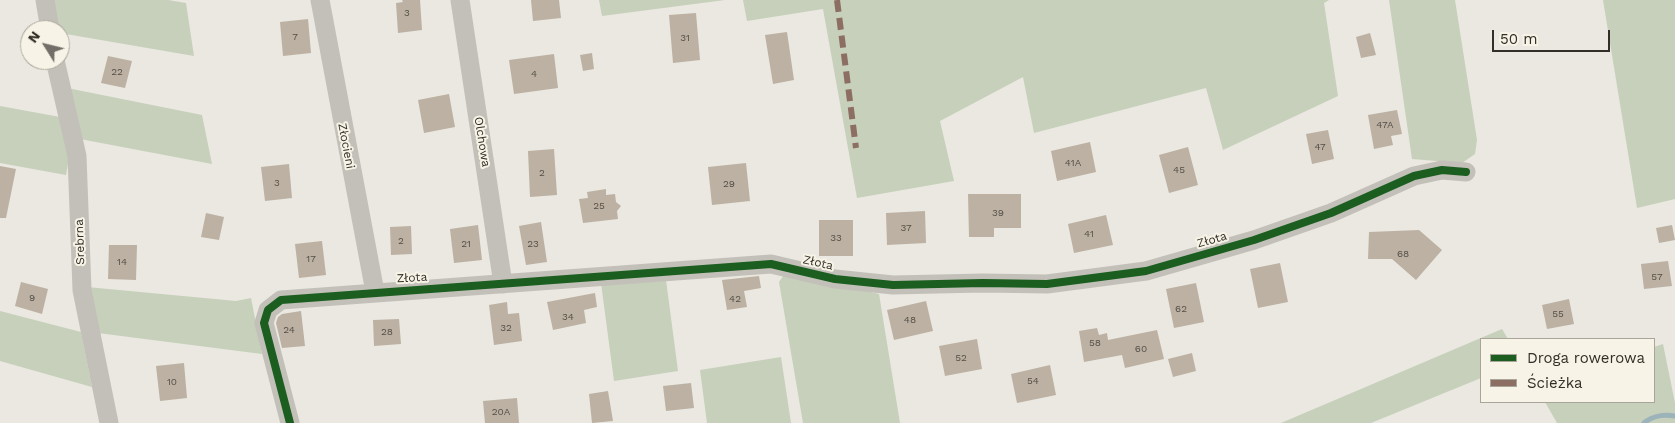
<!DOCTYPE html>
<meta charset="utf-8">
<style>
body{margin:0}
#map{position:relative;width:1675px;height:423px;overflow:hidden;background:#eae8e0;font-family:"Work Sans",sans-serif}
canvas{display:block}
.legend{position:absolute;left:1480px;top:338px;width:175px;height:65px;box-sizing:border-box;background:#f7f4e7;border:1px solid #a9a59a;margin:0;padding:6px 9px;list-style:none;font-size:15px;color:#332e27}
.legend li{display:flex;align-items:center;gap:10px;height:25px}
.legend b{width:25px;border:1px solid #a9a59a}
.north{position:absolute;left:20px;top:20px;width:50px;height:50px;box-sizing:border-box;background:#f7f4e7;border:1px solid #a9a59a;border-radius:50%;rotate:306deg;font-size:14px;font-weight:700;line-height:20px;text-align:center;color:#332e27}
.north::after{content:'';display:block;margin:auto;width:18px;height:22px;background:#736f68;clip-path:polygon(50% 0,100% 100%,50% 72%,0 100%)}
.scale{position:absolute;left:1492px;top:30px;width:118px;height:22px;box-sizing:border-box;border:2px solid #332e27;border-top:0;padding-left:6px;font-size:15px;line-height:18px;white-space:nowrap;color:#332e27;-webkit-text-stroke:4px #f7f4e7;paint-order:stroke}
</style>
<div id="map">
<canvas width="1675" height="423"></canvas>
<ul class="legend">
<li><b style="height:6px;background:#1b5e20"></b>Droga rowerowa</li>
<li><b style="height:6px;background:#8d6e63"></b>Ścieżka</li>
</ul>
<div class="north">N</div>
<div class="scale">50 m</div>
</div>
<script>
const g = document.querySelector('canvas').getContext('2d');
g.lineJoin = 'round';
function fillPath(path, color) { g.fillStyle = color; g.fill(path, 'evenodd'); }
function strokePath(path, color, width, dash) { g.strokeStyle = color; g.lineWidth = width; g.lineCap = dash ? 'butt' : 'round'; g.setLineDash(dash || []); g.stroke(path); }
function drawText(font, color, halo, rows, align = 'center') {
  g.font = font + ' "Work Sans",sans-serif'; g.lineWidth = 4; g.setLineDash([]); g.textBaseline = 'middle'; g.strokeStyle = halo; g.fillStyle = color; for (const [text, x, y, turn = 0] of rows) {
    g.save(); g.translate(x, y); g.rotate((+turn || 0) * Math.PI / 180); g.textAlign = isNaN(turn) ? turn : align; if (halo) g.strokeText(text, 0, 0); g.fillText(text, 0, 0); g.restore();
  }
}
const green = new Path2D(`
 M 53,0 L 168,0 L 186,3 L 194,56 L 60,33 L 60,30 L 57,30 Z
 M 599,0 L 725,0 L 602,16 Z
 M 743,0 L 1329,0 L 1324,3 L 1338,96 L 1223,150 L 1206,88 L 1034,133 L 1023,77 L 940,121 L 954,181 L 857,198 L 823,9 L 747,21 Z
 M 1389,0 L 1455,0 L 1477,140 L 1475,154 L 1462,163 L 1412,159 Z
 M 1603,0 L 1675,0 L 1675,199 L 1637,208 Z
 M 67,88 L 202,115 L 212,164 L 80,139 Z
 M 0,106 L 60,117 L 70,152 L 66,175 L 0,163 Z
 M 786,272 L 879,294 L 900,423 L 803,423 L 779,282 Z
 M 666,280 L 678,371 L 614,381 L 601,283 Z
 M 87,287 L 236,301 L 251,298 L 262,354 L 98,333 Z
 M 0,311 L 81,332 L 92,387 L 0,361 Z
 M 1502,329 L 1508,339 L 1481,339 L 1481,378 L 1371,423 L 1281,423 Z
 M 1663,344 L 1675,403 L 1675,423 L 1557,423 L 1545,402 L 1654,402 L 1654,347 Z
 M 781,357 L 791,423 L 707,423 L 700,370 Z`);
const stream = new Path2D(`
 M 1644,423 C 1652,416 1664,414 1675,416`);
const building = new Path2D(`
 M 402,0 L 420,0 L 422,30 L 398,33 L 396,3 L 403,2 Z
 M 531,0 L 559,0 L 561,18 L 533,21 Z
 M 696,13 L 700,60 L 673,63 L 669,15 Z
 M 308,19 L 311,53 L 283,56 L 280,22 Z
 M 787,32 L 794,80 L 773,84 L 765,35 Z
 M 1370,33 L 1376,55 L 1361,58 L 1356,37 Z
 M 592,53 L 594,69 L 583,71 L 580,55 Z
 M 554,54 L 558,88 L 514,94 L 509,60 Z
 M 108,56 L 132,61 L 125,88 L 101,83 Z
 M 449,94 L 455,127 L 424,133 L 418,100 Z
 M 1397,110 L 1402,134 L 1391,136 L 1393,145 L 1374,149 L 1368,115 Z
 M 1328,130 L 1334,159 L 1312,164 L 1306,134 Z
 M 1090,142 L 1096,172 L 1057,181 L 1051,151 Z
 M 1188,147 L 1198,185 L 1169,193 L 1159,155 Z
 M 554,149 L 557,195 L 530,197 L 528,151 Z
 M 746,163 L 750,201 L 712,205 L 708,167 Z
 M 289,164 L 292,198 L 265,201 L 261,167 Z
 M 0,166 L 16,169 L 6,218 L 0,218 Z
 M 606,189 L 606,195 L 615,194 L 616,202 L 621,206 L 617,211 L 618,219 L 583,223 L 579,199 L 588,198 L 587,192 Z
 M 968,194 L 1021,194 L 1021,228 L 994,228 L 994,237 L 969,237 Z
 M 925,211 L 926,243 L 887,245 L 886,213 Z
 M 206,213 L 224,217 L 219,240 L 201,237 Z
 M 1106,215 L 1113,245 L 1074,253 L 1068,224 Z
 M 819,220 L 853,220 L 853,256 L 819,256 Z
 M 541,222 L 547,262 L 526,265 L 519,226 Z
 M 478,225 L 482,260 L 454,263 L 450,229 Z
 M 1672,225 L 1675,240 L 1659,243 L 1656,228 Z
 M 411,226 L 412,254 L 391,255 L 390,227 Z
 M 1419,230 L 1442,250 L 1416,280 L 1392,259 L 1368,259 L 1369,232 Z
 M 322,241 L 326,275 L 299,278 L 295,244 Z
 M 109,245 L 137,245 L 136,280 L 108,279 Z
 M 1668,261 L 1672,286 L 1644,289 L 1641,264 Z
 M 1280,263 L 1288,302 L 1258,308 L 1250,269 Z
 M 759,276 L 761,288 L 744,291 L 747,307 L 727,310 L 722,280 Z
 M 21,282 L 48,289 L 42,314 L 15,306 Z
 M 1196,283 L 1204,322 L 1174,328 L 1166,289 Z
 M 595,293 L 597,307 L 584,310 L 586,323 L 553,330 L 547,302 Z
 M 1569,299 L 1574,324 L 1547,329 L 1542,305 Z
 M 926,301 L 933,331 L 894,340 L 887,310 Z
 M 507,302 L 508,314 L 519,313 L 522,341 L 494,345 L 489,305 Z
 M 301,311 L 305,346 L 282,348 L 276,323 L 278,317 L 282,314 Z
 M 399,319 L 401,344 L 374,346 L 373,320 Z
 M 1097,328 L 1099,335 L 1107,333 L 1108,340 L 1157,330 L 1164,359 L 1125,368 L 1122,355 L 1084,362 L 1079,331 Z
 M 977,339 L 982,369 L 945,376 L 939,346 Z
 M 1192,353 L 1196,371 L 1173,377 L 1168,359 Z
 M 184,363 L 187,398 L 160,401 L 156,366 Z
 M 1050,365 L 1056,395 L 1017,403 L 1011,374 Z
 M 691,383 L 694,408 L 666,411 L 663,386 Z
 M 608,391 L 613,421 L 592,423 L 589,394 Z
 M 517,398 L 519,423 L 485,423 L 483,401 Z`);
const minor = new Path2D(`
 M 45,0 L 50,30
 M 320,0 L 375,292
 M 460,0 L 503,284
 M 55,60 L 77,156 L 82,290 L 109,423
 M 290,423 L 264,323 L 268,310 L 281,300 L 771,264 L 835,279 L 893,285 L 983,283 L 1047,284 L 1146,271 L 1254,240 L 1331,213 L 1414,176 L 1442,170 L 1466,172`);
const quiet = new Path2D(`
 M 837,0 L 856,148`);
const cycleway = new Path2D(`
 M 290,423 L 264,323 L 268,310 L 281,300 L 771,264 L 835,279 L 893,285 L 983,283 L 1047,284 L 1146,271 L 1254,240 L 1331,213 L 1414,176 L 1442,170 L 1466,172`);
const numberNames = [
 ["3",407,13],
 ["7",295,37],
 ["31",685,38],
 ["22",117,72],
 ["4",534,74],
 ["47A",1385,125],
 ["47",1320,147],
 ["41A",1073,163],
 ["45",1179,170],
 ["2",542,173],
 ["3",277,183],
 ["29",729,184],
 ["25",599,206],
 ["39",998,213],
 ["37",906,228],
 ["41",1089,234],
 ["33",836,238],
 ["2",401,241],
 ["21",466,244],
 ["23",533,244],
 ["68",1403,254],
 ["17",311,259],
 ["14",122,262],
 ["57",1657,277],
 ["9",32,298],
 ["42",735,299],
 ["62",1181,309],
 ["55",1558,314],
 ["34",568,317],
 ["48",910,320],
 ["32",506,328],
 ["24",289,330],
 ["28",387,332],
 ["58",1095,343],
 ["60",1141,349],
 ["52",961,358],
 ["54",1033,381],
 ["10",172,382],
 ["20A",501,412]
];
const streetNames = [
 ["Olchowa",482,142,81],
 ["Złocieni",346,146,79],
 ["Złota",1212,240,-16],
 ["Srebrna",80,242,-92],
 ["Złota",818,263,13],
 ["Złota",412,278,-3]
];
fillPath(green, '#c6d0bb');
strokePath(stream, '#9db3ba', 5);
fillPath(building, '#bcb1a3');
strokePath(minor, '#c3c0b9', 19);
strokePath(quiet, '#8d6e63', 6, [12, 6]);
strokePath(cycleway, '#1b5e20', 8);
drawText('10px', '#554f46', null, numberNames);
drawText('12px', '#332e27', '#f7f4e7', streetNames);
</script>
